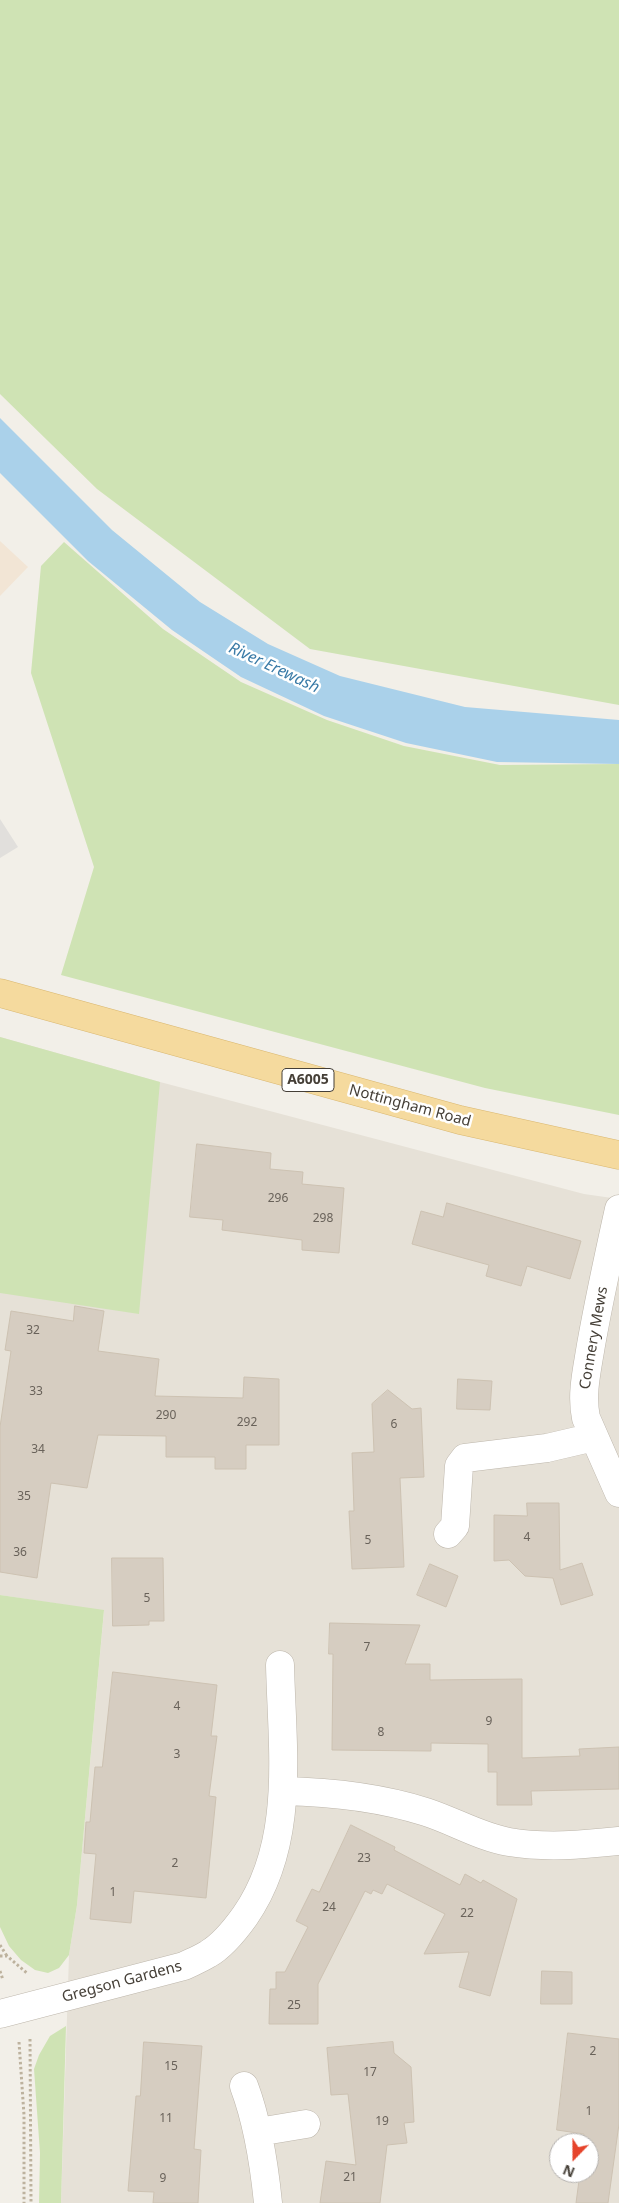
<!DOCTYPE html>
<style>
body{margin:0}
#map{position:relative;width:619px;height:2203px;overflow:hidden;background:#f2efe8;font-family:"Noto Sans",sans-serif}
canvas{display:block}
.north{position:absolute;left:549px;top:2133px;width:50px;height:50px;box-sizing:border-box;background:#fff;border:1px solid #b5b2af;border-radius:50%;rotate:202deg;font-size:14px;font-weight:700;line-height:20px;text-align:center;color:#453f37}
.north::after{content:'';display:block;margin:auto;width:18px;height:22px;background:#e6442b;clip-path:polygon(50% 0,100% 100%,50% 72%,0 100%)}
</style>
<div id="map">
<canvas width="619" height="2203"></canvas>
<div class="north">N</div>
</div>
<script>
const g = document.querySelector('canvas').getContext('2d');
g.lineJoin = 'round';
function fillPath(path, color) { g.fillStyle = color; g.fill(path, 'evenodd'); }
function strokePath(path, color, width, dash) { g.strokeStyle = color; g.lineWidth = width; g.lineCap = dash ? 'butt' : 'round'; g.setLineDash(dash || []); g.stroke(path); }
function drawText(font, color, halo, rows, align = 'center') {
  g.font = font + ' "Noto Sans",sans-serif'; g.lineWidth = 5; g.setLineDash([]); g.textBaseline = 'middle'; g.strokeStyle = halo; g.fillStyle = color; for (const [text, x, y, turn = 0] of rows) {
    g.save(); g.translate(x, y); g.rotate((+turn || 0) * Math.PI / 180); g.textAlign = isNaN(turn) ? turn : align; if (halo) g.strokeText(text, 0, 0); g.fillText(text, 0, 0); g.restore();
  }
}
const residential = new Path2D(`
 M 0,1037 L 160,1082 L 584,1194 L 619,1199 L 619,2203 L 61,2203 L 69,1955 L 77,1905 L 104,1611 L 0,1595 ZM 559,2143 L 589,2143 L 589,2173 L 559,2173 Z`);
const commercial = new Path2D(`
 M 0,541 L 28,567 L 0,596 Z`);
const green = new Path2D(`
 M 0,0 L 619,0 L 619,705 L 310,649 L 97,489 L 0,394 Z
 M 64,542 L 163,629 L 241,682 L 327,720 L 404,746 L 500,765 L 619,764 L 619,1115 L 485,1088 L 61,975 L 94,867 L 31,673 L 41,566 Z
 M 0,1037 L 160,1082 L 139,1314 L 0,1293 Z
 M 0,1595 L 104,1610 L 77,1905 L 69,1955 L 59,1968 L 48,1973 L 35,1970 L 21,1960 L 9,1946 L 0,1927 Z
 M 66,2026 L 61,2203 L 39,2203 L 40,2153 L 34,2069 L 39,2055 L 50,2036 Z`);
const parking = new Path2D(`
 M 0,819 L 18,847 L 0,858 Z`);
const water = new Path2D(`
 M 0,418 L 112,530 L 200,602 L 268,644 L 340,676 L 465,707 L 619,720 L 619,764 L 497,762 L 406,743 L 324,716 L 241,677 L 172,630 L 88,561 L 0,473 Z`);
const building = new Path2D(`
 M 197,1144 L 271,1153 L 270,1169 L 303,1172 L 302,1184 L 344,1188 L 339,1253 L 302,1250 L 302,1240 L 222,1230 L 223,1220 L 190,1217 Z
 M 447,1203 L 581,1241 L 570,1279 L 527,1266 L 521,1286 L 486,1276 L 489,1265 L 412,1244 L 421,1211 L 443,1217 Z
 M 75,1306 L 104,1311 L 98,1351 L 159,1359 L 155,1396 L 243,1398 L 244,1377 L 279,1379 L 279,1445 L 246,1445 L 246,1469 L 215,1469 L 215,1457 L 166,1457 L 166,1436 L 98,1435 L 87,1488 L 51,1483 L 37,1578 L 0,1572 L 0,1427 L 11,1351 L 5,1350 L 11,1311 L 73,1321 Z
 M 458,1379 L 492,1381 L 490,1410 L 457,1409 Z
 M 388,1390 L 412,1409 L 421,1408 L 424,1477 L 400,1478 L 404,1567 L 352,1569 L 349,1511 L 354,1511 L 352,1453 L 374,1452 L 372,1404 Z
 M 527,1503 L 559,1503 L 560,1570 L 582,1563 L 593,1595 L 561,1605 L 553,1578 L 525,1576 L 509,1560 L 494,1561 L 494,1515 L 527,1516 Z
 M 112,1558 L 163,1558 L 164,1621 L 149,1621 L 149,1625 L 113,1626 Z
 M 430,1564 L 458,1576 L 446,1607 L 417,1595 Z
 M 330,1623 L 420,1625 L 405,1664 L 430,1664 L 430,1680 L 522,1679 L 522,1758 L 580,1756 L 579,1749 L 619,1747 L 619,1789 L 531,1791 L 532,1805 L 497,1805 L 497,1772 L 488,1772 L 488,1744 L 431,1743 L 431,1751 L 332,1750 L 333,1654 L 329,1654 Z
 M 113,1672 L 217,1685 L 211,1736 L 217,1736 L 209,1796 L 216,1797 L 206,1898 L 134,1891 L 131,1923 L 90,1919 L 96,1854 L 84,1853 L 86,1822 L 90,1822 L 95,1767 L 102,1767 Z
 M 351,1825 L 395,1847 L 394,1850 L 460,1885 L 465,1874 L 481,1883 L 483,1880 L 517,1899 L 490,1996 L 459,1987 L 469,1952 L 424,1954 L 445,1914 L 387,1884 L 382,1894 L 373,1890 L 371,1894 L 365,1891 L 318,1984 L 318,2024 L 269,2024 L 270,1989 L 276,1989 L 276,1972 L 285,1972 L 308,1927 L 296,1921 L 312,1889 L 319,1892 Z
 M 542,1971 L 572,1972 L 572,2004 L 541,2004 Z
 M 568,2033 L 619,2039 L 619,2124 L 608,2203 L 576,2203 L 580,2173 L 589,2173 L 589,2143 L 583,2143 L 584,2134 L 557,2130 Z
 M 144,2042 L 202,2046 L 194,2149 L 201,2150 L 198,2203 L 153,2203 L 154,2192 L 128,2191 L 136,2096 L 140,2096 Z
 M 393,2042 L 394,2053 L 411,2067 L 414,2122 L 404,2123 L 407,2143 L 387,2145 L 380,2203 L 320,2203 L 326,2161 L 356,2165 L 348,2094 L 331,2095 L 327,2048 Z`);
const path = new Path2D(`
 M 0,1945 L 7,1956
 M 0,1956 L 7,1956 L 28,1974
 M 0,1971 L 3,1980
 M 30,2039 L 31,2203
 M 19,2042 L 24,2115 L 24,2203`);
const minor = new Path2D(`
 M 619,1209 C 609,1254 599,1300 591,1345 C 587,1370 581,1394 586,1418 L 619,1493
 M 448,1534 L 455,1526 L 459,1466 L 465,1458 L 547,1448 L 594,1437
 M 283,1791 C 332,1792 379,1797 426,1812 C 454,1821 480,1837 509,1842 C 545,1848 582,1845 619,1841
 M 0,2014 L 184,1966 C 192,1962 200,1959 208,1954 C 222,1946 235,1930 245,1916 C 296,1843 282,1750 280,1665
 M 244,2086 C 258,2123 264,2163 268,2203
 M 258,2132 L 306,2124`);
const major = new Path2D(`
 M 0,993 L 460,1120 L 619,1155`);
const numberNames = [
 ["296",278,1199],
 ["298",323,1219],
 ["32",33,1331],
 ["33",36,1392],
 ["290",166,1416],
 ["292",247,1423],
 ["6",394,1425],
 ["34",38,1450],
 ["35",24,1497],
 ["4",527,1538],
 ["5",368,1541],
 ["36",20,1553],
 ["5",147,1599],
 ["7",367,1648],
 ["4",177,1707],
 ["9",489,1722],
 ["8",381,1733],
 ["3",177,1755],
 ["23",364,1859],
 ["2",175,1864],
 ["1",113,1893],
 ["24",329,1908],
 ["22",467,1914],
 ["25",294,2006],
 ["2",593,2052],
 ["15",171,2067],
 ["17",370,2073],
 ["1",589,2112],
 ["11",166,2119],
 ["19",382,2122],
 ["21",350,2178],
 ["9",163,2179]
];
const shields = [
 [308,1080,52]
];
const shieldNames = [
 ["A6005",308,1080]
];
const streetNames = [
 ["Nottingham Road",410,1106,15],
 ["Connery Mews",594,1338,-80],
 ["Gregson Gardens",122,1982,-15]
];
const waterNames = [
 ["River Erewash",274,668,25]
];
fillPath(residential, '#e6e1d7');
fillPath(commercial, '#f2e5d5');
fillPath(green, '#cfe3b4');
fillPath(parking, '#e1dfdc');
fillPath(water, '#aad1ea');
fillPath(building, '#d6cdc1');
strokePath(building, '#cdc2b2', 1);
strokePath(minor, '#bdb6ab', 29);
strokePath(major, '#d9b770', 29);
strokePath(path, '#bdb29e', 3, [2.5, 2.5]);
strokePath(minor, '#fff', 28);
strokePath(major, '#f5da9e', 28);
drawText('12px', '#69625a', null, numberNames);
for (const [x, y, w] of shields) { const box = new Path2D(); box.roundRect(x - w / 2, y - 11.5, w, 23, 4); g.fillStyle = '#fff'; g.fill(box); strokePath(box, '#453f37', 1); }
drawText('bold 14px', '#453f37', null, shieldNames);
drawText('15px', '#453f37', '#fff', streetNames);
drawText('italic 16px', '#3a7ba7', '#fff', waterNames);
</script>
